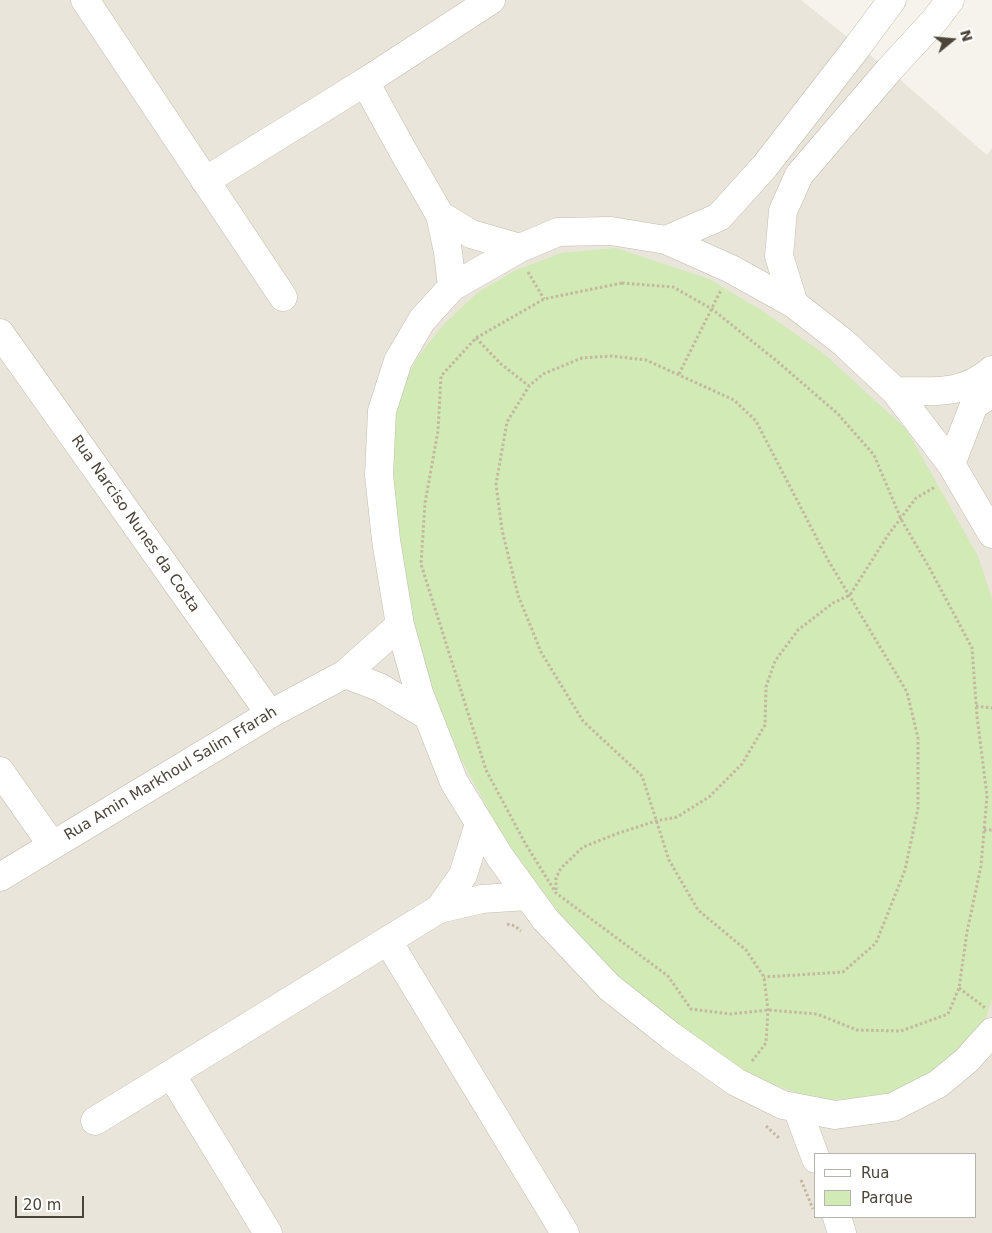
<!DOCTYPE html>
<style>
body{margin:0}
#map{position:relative;width:992px;height:1233px;overflow:hidden;background:#f6f3ec;font-family:"DejaVu Sans",sans-serif}
canvas{display:block}
.legend{position:absolute;left:814px;top:1153px;width:162px;height:65px;box-sizing:border-box;background:#fff;border:1px solid #b7b4b0;margin:0;padding:6px 9px;list-style:none;font-size:15px;color:#4b4439}
.legend li{display:flex;align-items:center;gap:10px;height:25px}
.legend b{width:25px;border:1px solid #b7b4b0}
.north{position:absolute;left:927px;top:15px;width:50px;height:50px;-webkit-text-stroke:4px #fff;paint-order:stroke;rotate:73deg;font-size:14px;font-weight:700;line-height:20px;text-align:center;color:#4b4439}
.north::after{content:'';display:block;margin:auto;width:18px;height:22px;background:#4b4439;clip-path:polygon(50% 0,100% 100%,50% 72%,0 100%)}
.scale{position:absolute;left:15px;top:1196px;width:69px;height:22px;box-sizing:border-box;border:2px solid #4b4439;border-top:0;padding-left:6px;font-size:15px;line-height:18px;white-space:nowrap;color:#4b4439;-webkit-text-stroke:4px #fff;paint-order:stroke}
</style>
<div id="map">
<canvas width="992" height="1233"></canvas>
<ul class="legend">
<li><b style="height:6px;background:#fff"></b>Rua</li>
<li><b style="height:14px;background:#d2eab5"></b>Parque</li>
</ul>
<div class="north">N</div>
<div class="scale">20 m</div>
</div>
<script>
const g = document.querySelector('canvas').getContext('2d');
g.lineJoin = 'round';
function fillPath(path, color) { g.fillStyle = color; g.fill(path, 'evenodd'); }
function strokePath(path, color, width, dash) { g.strokeStyle = color; g.lineWidth = width; g.lineCap = dash ? 'butt' : 'round'; g.setLineDash(dash || []); g.stroke(path); }
function drawText(font, color, halo, rows, align = 'center') {
  g.font = font + ' "DejaVu Sans",sans-serif'; g.lineWidth = 4; g.setLineDash([]); g.textBaseline = 'middle'; g.strokeStyle = halo; g.fillStyle = color; for (const [text, x, y, turn = 0] of rows) {
    g.save(); g.translate(x, y); g.rotate((+turn || 0) * Math.PI / 180); g.textAlign = isNaN(turn) ? turn : align; if (halo) g.strokeText(text, 0, 0); g.fillText(text, 0, 0); g.restore();
  }
}
const residential = new Path2D(`
 M 0,0 L 801,0 L 889,70 L 987,155 L 992,148 L 992,1233 L 0,1233 ZM 816,1154 L 976,1154 L 976,1217 L 816,1217 Z`);
const green = new Path2D(`
 M 616,248 L 709,279 L 761,310 L 823,353 L 906,429 L 978,556 L 992,599 L 992,1000 L 984,1023 L 951,1062 L 888,1096 L 817,1101 L 743,1072 L 617,981 L 561,915 L 507,844 L 460,757 L 424,667 L 404,579 L 391,482 L 396,401 L 417,358 L 445,323 L 477,293 L 514,271 L 561,253 Z`);
const path = new Path2D(`
 M 528,272 L 544,299
 M 622,283 L 673,287 L 712,309 L 778,362 L 838,414 L 874,455 L 901,519 L 930,569 L 972,648 L 977,716 L 987,796 L 981,866 L 967,932 L 959,988 L 948,1014 L 901,1031 L 857,1030 L 817,1014 L 768,1010 L 730,1014 L 691,1009 L 668,976 L 556,893 L 525,843 L 486,770 L 421,564 L 425,503 L 438,431 L 441,376 L 476,338 L 544,299 Z
 M 476,338 L 501,364 L 529,386
 M 679,374 L 721,290
 M 976,706 L 992,708
 M 984,830 L 992,830
 M 556,890 L 556,878 L 561,868 L 583,847 L 616,834 L 656,821 L 677,817 L 709,797 L 742,764 L 765,725 L 766,687 L 775,661 L 798,630 L 833,603 L 850,595 L 888,535 L 916,498 L 935,487
 M 507,924 L 515,926 L 521,931
 M 959,988 L 983,1006 L 986,1009
 M 752,1061 L 766,1043 L 768,1010 L 764,977 L 746,950 L 698,910 L 669,860 L 642,776 L 583,721 L 541,652 L 518,595 L 502,530 L 496,484 L 507,422 L 529,386 L 543,374 L 582,358 L 611,356 L 646,360 L 734,400 L 756,421 L 828,560 L 907,692 L 918,738 L 918,808 L 905,870 L 876,943 L 843,972 L 764,977
 M 766,1126 L 780,1139
 M 801,1180 L 813,1209`);
const minor = new Path2D(`
 M 85,0 L 283,297
 M 365,82 L 403,151 L 440,215 L 448,252 L 452,287
 M 205,181 L 365,82 L 491,0
 M 440,215 L 471,234 L 520,248
 M 666,240 L 719,217 L 765,166 L 858,46 L 892,0
 M 794,304 L 779,256 L 783,211 L 799,175 L 889,70 L 935,20 L 950,0
 M 0,333 L 270,714
 M 895,391 C 932,391 962,396 992,370
 M 951,464 L 974,405 L 988,396 L 992,396
 M 992,534 L 951,464 L 895,391 L 844,343 L 794,304 L 731,269 L 666,240 L 611,231 L 558,232 L 520,248 L 452,287 L 422,320 L 398,361 L 382,411 L 379,475 L 386,540 L 400,625 L 419,693 L 454,782 L 500,857 L 545,919 L 609,987 L 671,1036 L 736,1082 L 783,1105 L 835,1115 L 893,1107 L 938,1084 L 966,1061 L 992,1032
 M 345,674 L 379,687 L 428,716
 M 0,771 L 52,845
 M 0,877 L 270,714 L 345,674 L 400,625
 M 439,909 L 463,875 L 479,824
 M 388,941 L 565,1233
 M 171,1074 L 268,1233
 M 797,1108 L 816,1159
 M 95,1121 L 439,909 L 482,899 L 528,896
 M 837,1217 L 842,1233`);
const streetNames = [
 ["Rua Narciso Nunes da Costa",135,524,55],
 ["Rua Amin Markhoul Salim Ffarah",171,774,-31]
];
fillPath(residential, '#eae5da');
fillPath(green, '#d2eab5');
strokePath(minor, '#c2bbae', 29);
strokePath(path, '#c4b79f', 3, [2.5, 2.5]);
strokePath(minor, '#fff', 28);
drawText('15px', '#4b4439', '#fff', streetNames);
</script>
